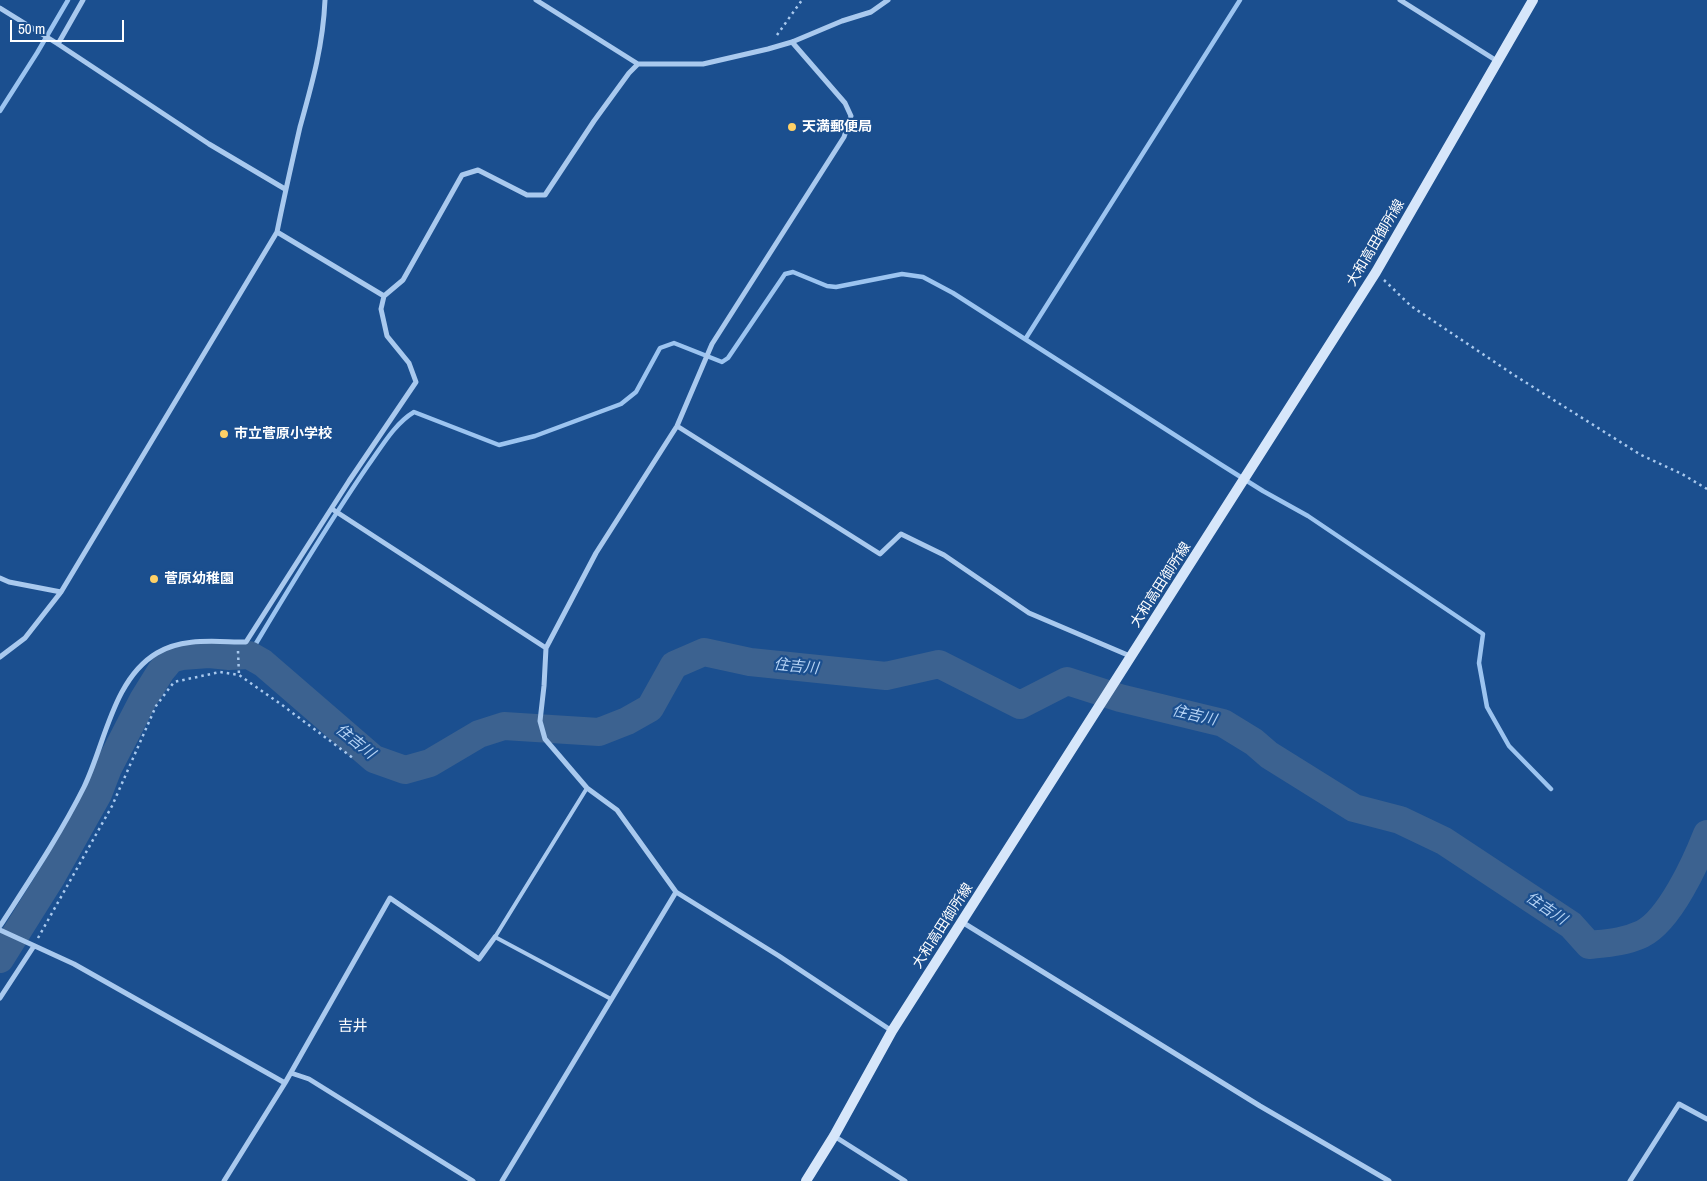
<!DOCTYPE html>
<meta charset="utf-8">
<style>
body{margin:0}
#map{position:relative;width:1707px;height:1181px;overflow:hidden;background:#1b4f8f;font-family:"Archivo Narrow",sans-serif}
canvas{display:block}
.scale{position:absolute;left:10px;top:20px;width:114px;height:22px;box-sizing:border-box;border:2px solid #fff;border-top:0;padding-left:6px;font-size:15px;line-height:18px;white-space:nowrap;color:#fff;-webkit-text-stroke:4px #1b4f8f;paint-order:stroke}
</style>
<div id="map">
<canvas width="1707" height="1181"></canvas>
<div class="scale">50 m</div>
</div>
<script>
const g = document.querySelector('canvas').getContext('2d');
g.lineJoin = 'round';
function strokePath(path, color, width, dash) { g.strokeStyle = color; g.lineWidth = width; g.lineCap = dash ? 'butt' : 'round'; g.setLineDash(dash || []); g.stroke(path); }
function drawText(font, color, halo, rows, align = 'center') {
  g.font = font + ' "Archivo Narrow","Noto Sans JP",sans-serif'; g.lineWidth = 4.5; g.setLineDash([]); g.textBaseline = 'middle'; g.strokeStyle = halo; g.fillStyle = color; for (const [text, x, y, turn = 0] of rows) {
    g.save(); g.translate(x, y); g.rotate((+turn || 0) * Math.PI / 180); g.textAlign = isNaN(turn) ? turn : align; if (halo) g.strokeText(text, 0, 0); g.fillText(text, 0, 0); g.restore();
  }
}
const stream = new Path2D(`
 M 0,111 L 37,53 L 68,0
 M 1026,338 L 1240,0
 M 249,655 C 287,592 325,528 367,467 C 381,448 394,424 414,412 L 499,445 L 535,436 L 621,404 L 636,392 L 660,348 L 674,343 L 722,362 L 728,358 L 785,274 L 793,272 L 827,286 L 836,287 L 902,274 L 923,277 L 953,293 L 1220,464 L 1263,491 L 1308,516 L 1483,634 L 1479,663 L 1487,707 L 1509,746 L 1551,789`);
const river = new Path2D(`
 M 0,959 L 52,876 L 98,794 L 108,768 L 143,700 L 161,671 L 171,659 L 182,656 L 209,654 L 229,656 L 249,655 L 263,663 L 374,759 L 405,770 L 430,763 L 479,734 L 504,726 L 599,732 L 627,721 L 650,708 L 674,665 L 704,652 L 750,662 L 886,676 L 939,664 L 1020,705 L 1067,681 L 1120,698 L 1223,723 L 1254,742 L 1269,755 L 1354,808 L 1400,820 L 1444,841 L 1571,925 L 1589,945 C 1607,943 1625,942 1642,934 C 1670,920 1696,862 1707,834`);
const path = new Path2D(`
 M 777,35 L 802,0
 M 1384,280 L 1411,306 L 1514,375 L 1641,455 L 1682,474 L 1707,489
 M 238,651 L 239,675
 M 38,938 L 112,806 L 156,706 L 174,682 L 220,672 L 239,675 L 282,705 L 353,758`);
const lane = new Path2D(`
 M 587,788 L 495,937 L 611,999`);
const street = new Path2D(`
 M 536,0 L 638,64 L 703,64 L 768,49 L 792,42 L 842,21 L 871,12 L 888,0
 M 1400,0 L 1497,61
 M 0,8 L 58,44 L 209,144 L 285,189
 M 792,42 L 845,103 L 851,116 L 844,137 L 712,344 L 677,426 L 596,553 L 546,648 L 544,686 L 540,721 L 545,739 L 587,788 L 617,810 L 676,892 L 779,956 L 892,1031
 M 58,44 L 83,0
 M 277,232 L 384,296
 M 677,426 L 880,554 L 901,534 L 944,555 L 1029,613 L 1130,656
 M 332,509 L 546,648
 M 0,578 L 9,582 L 61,592
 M 0,657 L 25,638 L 61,592 L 277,232 C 284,197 292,162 300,127 C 312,84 323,46 325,0
 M 962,922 L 1260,1106 L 1389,1181
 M 0,926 C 29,881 60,835 84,787 C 105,744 113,679 157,653 C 183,637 216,642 246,642 L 349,481 L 416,382 L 409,363 L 387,336 L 381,309 L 384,296 L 403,280 L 462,175 L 478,170 L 527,195 L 545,195 L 594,121 L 629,73 L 638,64
 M 0,930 L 74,964 L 285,1083
 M 0,998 L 34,946
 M 291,1073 L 309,1079 L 473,1181
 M 834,1136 L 905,1181
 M 224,1181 L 285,1083 L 390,898 L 479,959 L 495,937
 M 502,1181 L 676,892
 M 1630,1181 L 1679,1104 L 1707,1119`);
const secondary = new Path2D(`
 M 806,1181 L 834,1136 L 892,1031 L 1376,272 L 1533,0`);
const markers = [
 [792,127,5,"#ffd166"],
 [224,434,5,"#ffd166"],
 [154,579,5,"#ffd166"]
];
const poiNames = [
 ["天満郵便局",802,127],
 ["市立菅原小学校",234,434],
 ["菅原幼稚園",164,579]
];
const streetNames = [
 ["大和高田御所線",1376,243,-59],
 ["大和高田御所線",1161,585,-57],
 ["大和高田御所線",943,926,-57]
];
const waterNames = [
 ["住吉川",796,667,6],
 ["住吉川",1194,716,13],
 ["住吉川",355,742,39],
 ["住吉川",1546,909,34]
];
const neighbourhoodNames = [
 ["吉井",353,1027]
];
strokePath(stream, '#9cc4f0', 4.5);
strokePath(river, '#3c6290', 28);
strokePath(path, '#a9c9ee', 2.5, [2.5, 4]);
strokePath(lane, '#a9c9ee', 4);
strokePath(street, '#a9c9ee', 5);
strokePath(secondary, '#d6e6fa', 10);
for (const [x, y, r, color] of markers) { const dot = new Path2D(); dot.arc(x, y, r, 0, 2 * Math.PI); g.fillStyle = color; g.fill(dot); strokePath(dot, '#1b4f8f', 2); }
drawText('bold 14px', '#fff', '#1b4f8f', poiNames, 'left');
drawText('14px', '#fff', '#1b4f8f', streetNames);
drawText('italic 15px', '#b5d3f5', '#1b4f8f', waterNames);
drawText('15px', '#fff', '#1b4f8f', neighbourhoodNames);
</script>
